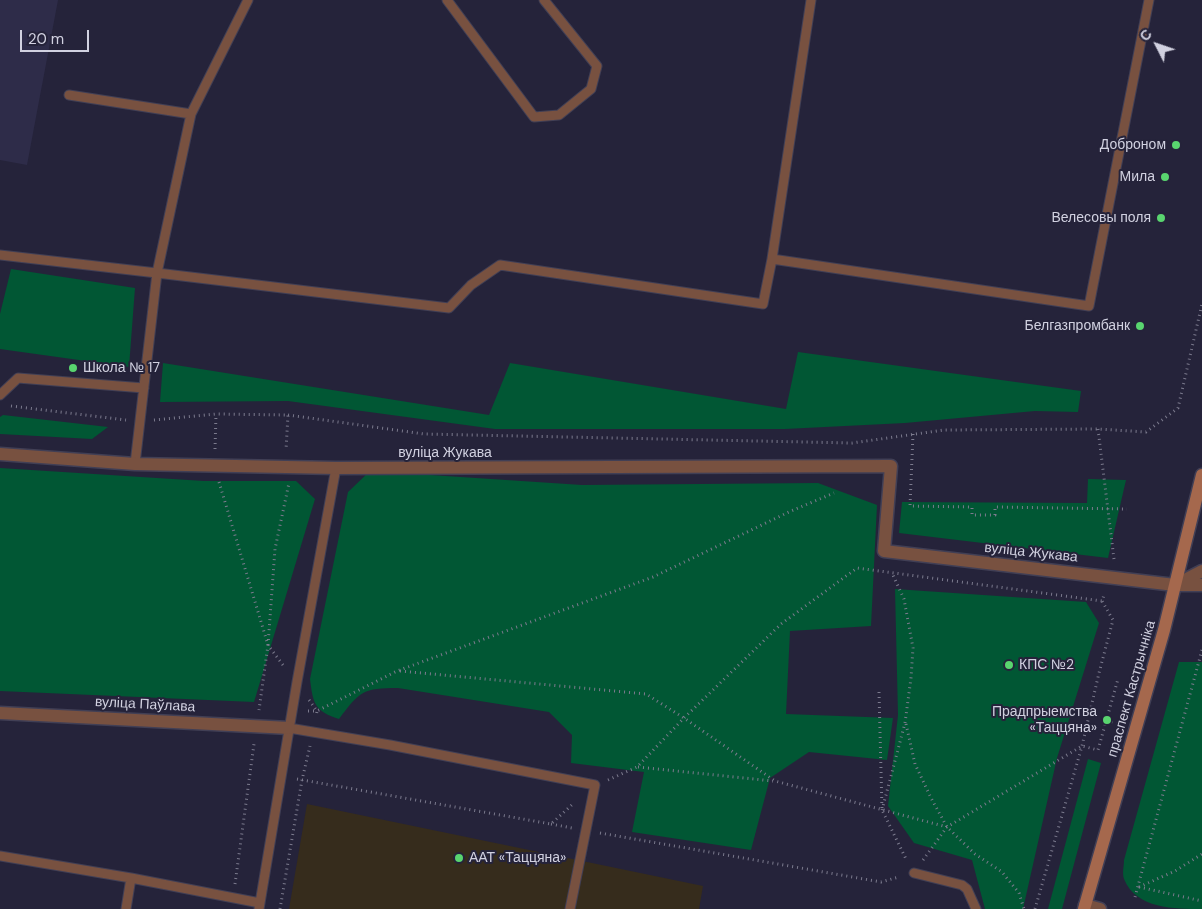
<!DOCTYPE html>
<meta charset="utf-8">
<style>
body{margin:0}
#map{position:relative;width:1202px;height:909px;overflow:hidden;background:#25233a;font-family:"DM Sans",sans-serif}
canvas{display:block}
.north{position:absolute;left:1132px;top:20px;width:50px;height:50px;-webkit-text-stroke:4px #25233a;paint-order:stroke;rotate:311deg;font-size:14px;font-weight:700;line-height:20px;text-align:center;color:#d1d1e0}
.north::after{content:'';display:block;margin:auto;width:18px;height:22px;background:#d1d1e0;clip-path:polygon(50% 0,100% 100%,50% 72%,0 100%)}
.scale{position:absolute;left:20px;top:30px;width:69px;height:22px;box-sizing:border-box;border:2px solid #d1d1e0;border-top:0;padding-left:6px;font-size:15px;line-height:18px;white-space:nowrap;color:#d1d1e0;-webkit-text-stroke:4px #25233a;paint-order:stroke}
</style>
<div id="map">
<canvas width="1202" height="909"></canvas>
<div class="north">С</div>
<div class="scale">20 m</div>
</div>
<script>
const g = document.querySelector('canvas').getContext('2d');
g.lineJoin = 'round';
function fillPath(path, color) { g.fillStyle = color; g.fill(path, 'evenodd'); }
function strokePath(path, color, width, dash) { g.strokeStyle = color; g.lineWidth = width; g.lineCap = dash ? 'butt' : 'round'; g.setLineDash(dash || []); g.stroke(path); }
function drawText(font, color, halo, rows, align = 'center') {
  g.font = font + ' "DM Sans",sans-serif'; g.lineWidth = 4; g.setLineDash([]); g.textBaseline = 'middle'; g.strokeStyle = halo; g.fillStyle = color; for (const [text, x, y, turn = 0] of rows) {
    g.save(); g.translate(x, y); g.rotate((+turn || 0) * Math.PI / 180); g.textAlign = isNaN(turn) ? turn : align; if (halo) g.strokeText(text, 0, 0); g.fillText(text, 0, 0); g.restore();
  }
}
const built = new Path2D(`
 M 0,0 L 58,0 L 27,165 L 0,160 Z`);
const industrial = new Path2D(`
 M 307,804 L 703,886 L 699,909 L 289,909 Z`);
const green = new Path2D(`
 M 11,269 L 135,288 L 129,367 L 0,349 L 0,314 Z
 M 798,352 L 1081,391 L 1078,412 L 1035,411 L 905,423 L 785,429 L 495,429 L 288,401 L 160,402 L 163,363 L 489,415 L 510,363 L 786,409 Z
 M 3,415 L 108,427 L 92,439 L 0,434 L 0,417 Z
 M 0,468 L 204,481 L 296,481 L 315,499 L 254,702 L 0,691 Z
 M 370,471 L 582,485 L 818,483 L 877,505 L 871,626 L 790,631 L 786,714 L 893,718 L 887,760 L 809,752 L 770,778 L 751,850 L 632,832 L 644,772 L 571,763 L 572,735 L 549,712 L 398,688 C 363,688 360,691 339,719 C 314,711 313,703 310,679 L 348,492 Z
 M 1088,479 L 1126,480 L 1108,558 L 899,533 L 902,502 L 1087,503 Z
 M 895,589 L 1086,602 L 1099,623 L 1057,758 L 1023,909 L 985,909 L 972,860 L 914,843 L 888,806 L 898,715 Z
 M 1179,662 L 1202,662 L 1202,909 C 1175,909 1136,909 1124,879 C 1122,873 1124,866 1124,860 Z
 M 1088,759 L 1101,763 L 1062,909 L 1048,909 Z`);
const path = new Path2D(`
 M 11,406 L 126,420
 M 288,415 L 424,434 L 852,443 L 944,430 L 1098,429 L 1146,432 L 1178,408 L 1202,304
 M 154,420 L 216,414 L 288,415 L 286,450
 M 1098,429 L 1114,559
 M 913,434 L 910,506 L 972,507 L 972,515 L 995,515 L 995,507 L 1127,509
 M 215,449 L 216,414
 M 219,482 L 268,645 L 259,710
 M 283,665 L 268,645 L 275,549 L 289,483
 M 400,671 L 646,694 L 684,718 L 775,781 L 947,827
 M 879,692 L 882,810 L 907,861
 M 309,700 L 317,711 L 397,671 L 653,577 L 791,511 L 834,493
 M 308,711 L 317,711 L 316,717
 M 1107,720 L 1120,725
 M 906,724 L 915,764 L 931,798 L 947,827 L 975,854 L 1002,872 L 1019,893 L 1024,909
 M 638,767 L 773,781
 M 297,779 L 551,824 L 574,803
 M 608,780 L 637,767 L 684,718 L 781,624 L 857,568 L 1102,601
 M 882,810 L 905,723 L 911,678 L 913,648 L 904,599 L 892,573
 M 551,824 L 572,828
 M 600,833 L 881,882 L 899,877
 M 923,860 L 947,827 L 1082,746 L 1098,750 L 1118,679
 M 235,884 L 254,744
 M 1139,887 L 1175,871 L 1202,854
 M 1139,887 L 1202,901
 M 1135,897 L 1202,650
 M 280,909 L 302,780 L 310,746
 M 1035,909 L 1082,746 L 1099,673 L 1113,620 L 1102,601 L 1104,595`);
const service = new Path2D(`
 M 447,0 L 534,117 L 559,115 L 591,89 L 597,66 L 544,0
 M 69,95 L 191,114
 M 0,255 L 157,273 L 191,114 L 248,0
 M 772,259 L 811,0
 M 0,395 L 18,378 L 144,388
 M 135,464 L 157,273 L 449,308 L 471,285 L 500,265 L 763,304 L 772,259 L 1089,306 L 1149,0
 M 289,728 L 390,745 L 595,785 L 570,909
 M 0,856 L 131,878 L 260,903
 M 914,873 L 962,885 L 967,889 L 976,909
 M 126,909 L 131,878
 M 259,909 L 297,682 L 336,468`);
const minor = new Path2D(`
 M 0,713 L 289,728
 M 1085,905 L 1100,909`);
const tertiary = new Path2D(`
 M 0,454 L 135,464 L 336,468 L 891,466 L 884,551 L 1175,585 L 1202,585
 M 1177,584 L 1202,571`);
const secondary = new Path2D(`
 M 1084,909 L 1164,630 L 1202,475`);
const markers = [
 [1176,145,5,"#59d56f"],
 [1165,177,5,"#59d56f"],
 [1161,218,5,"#59d56f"],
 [1140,326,5,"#59d56f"],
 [73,368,5,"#59d56f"],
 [1009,665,5,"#59d56f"],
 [1107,720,5,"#59d56f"],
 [459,858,5,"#59d56f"]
];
const poiNames = [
 ["Доброном",1166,145],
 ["Мила",1155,177],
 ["Велесовы поля",1151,218],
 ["Белгазпромбанк",1130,326],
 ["Школа № 17",83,368,"left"],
 ["КПС №2",1019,665,"left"],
 ["Прадпрыемства",1097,712],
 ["«Таццяна»",1097,728],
 ["ААТ «Таццяна»",469,858,"left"]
];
const streetNames = [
 ["вуліца Жукава",445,453],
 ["вуліца Жукава",1031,553,6],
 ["праспект Кастрычніка",1132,689,-74],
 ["вуліца Паўлава",145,705,3]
];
fillPath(built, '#2e2c49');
fillPath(industrial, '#362c1c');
fillPath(green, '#015734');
strokePath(service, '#413f55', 11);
strokePath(minor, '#413f55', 15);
strokePath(tertiary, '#413f55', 15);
strokePath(secondary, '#413f55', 15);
strokePath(path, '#7c7b8e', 3, [1, 4]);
strokePath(service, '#785140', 9);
strokePath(minor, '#785140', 12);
strokePath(tertiary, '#785140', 12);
strokePath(secondary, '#a5684d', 12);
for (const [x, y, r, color] of markers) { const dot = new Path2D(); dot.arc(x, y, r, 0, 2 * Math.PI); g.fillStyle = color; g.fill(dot); strokePath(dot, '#25233a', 2); }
drawText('14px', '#d1d1e0', '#25233a', poiNames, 'right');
drawText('14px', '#d1d1e0', '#25233a', streetNames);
</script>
